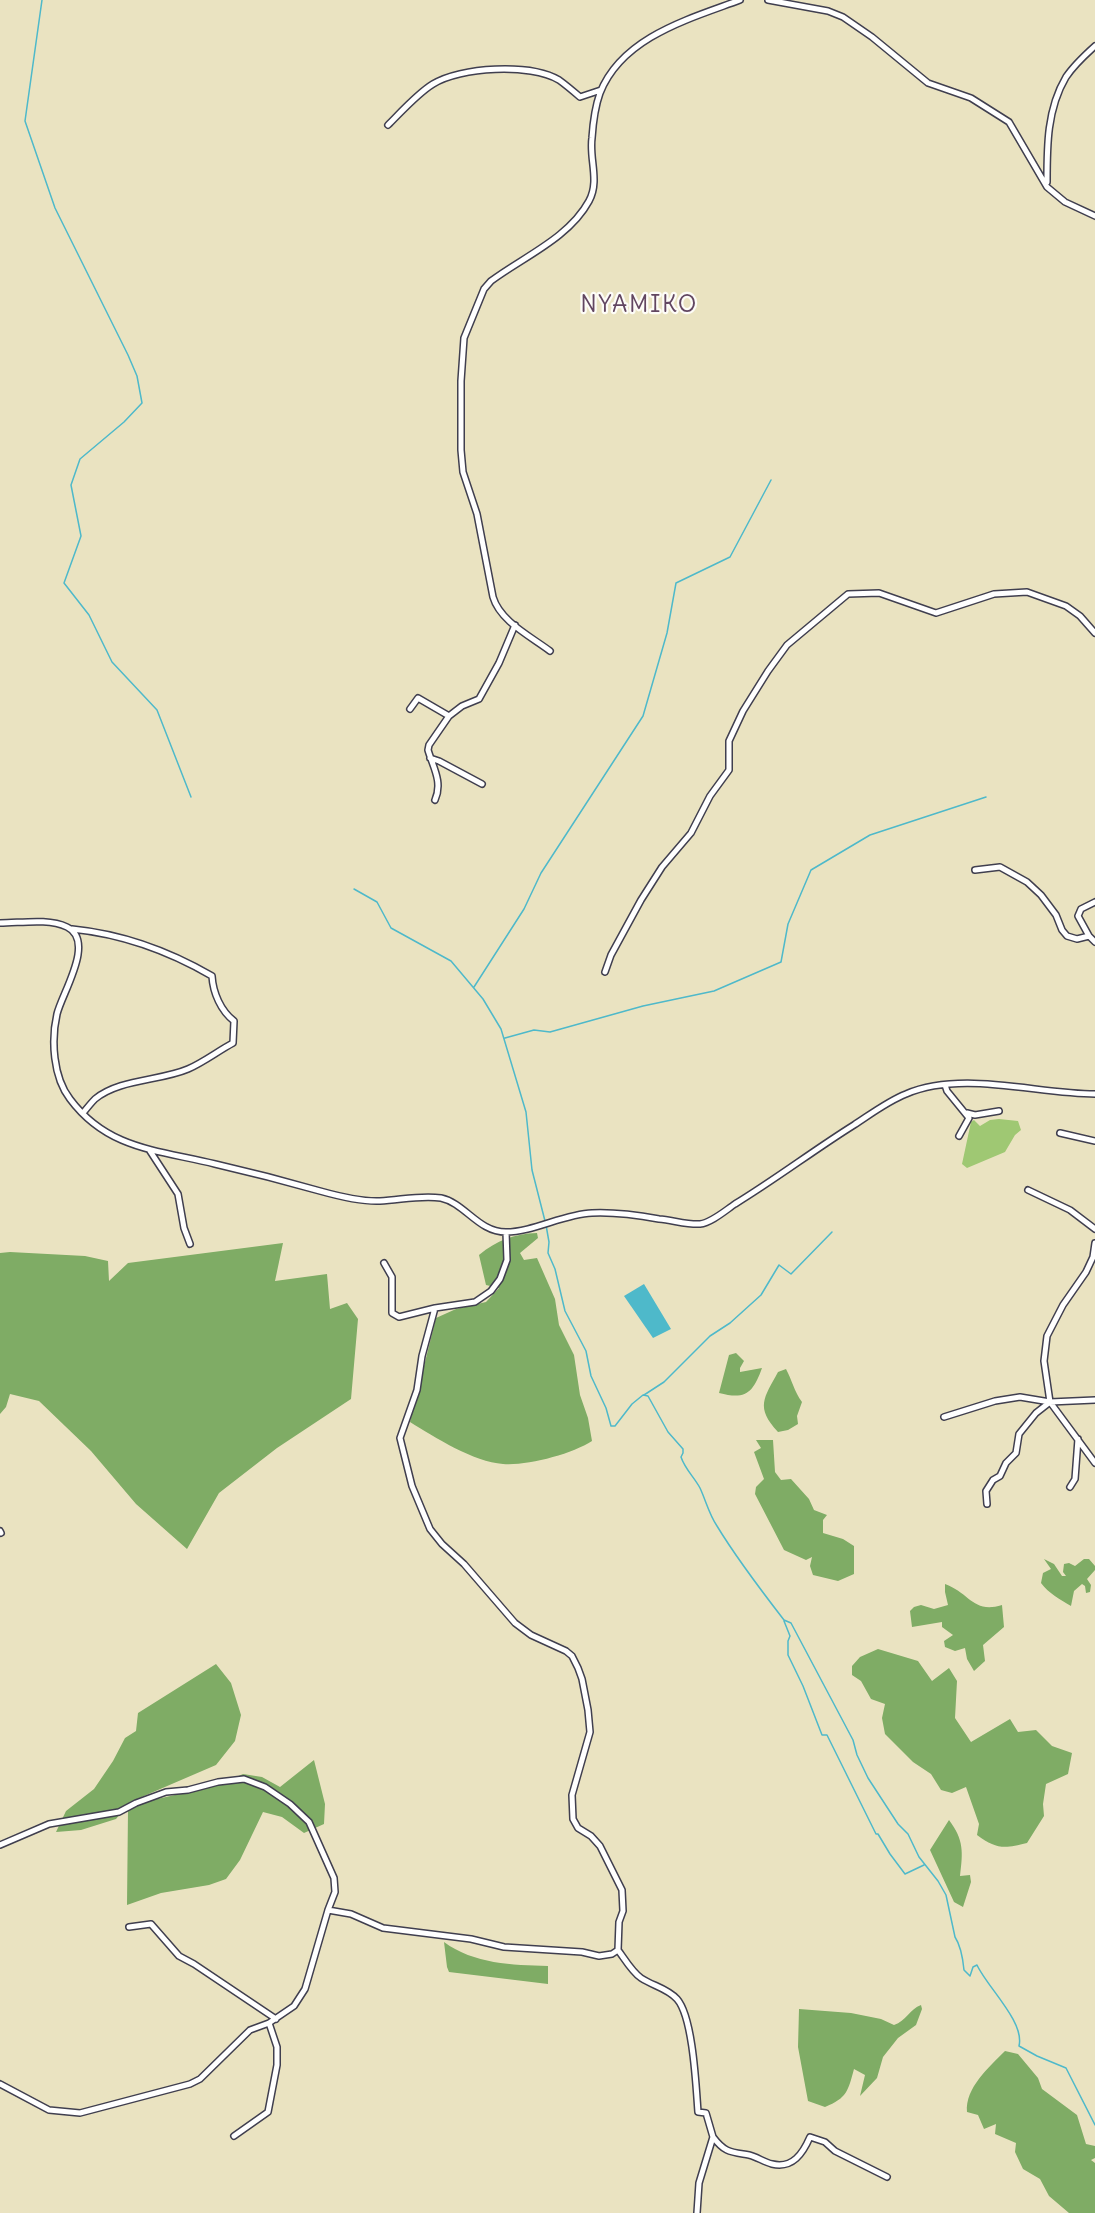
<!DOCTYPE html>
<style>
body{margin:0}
canvas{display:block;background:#eae3c1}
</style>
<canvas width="1095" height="2213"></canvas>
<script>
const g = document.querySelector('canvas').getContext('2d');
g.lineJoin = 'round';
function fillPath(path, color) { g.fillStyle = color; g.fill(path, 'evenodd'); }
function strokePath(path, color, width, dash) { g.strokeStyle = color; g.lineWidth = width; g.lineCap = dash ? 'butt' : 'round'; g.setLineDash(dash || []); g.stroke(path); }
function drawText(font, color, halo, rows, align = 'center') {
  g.font = font + ' Delius,sans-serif'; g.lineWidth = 4.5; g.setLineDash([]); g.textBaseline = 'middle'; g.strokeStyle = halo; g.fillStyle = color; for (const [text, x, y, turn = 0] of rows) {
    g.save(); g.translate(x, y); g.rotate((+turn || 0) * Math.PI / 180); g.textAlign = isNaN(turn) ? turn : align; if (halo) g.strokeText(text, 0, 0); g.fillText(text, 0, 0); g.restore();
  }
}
const green = new Path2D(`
 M 999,1119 L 1018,1121 L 1021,1130 L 1015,1135 L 1005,1152 L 967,1168 L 962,1164 L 971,1122 L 974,1120 L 980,1126 L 990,1120 Z`);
const forest = new Path2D(`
 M 537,1233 L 538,1238 L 520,1253 L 524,1260 L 537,1258 L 555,1299 L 559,1325 L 574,1355 L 580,1395 L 588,1418 L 592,1441 C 572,1454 527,1466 503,1464 C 474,1462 434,1437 410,1422 L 436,1318 L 456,1309 L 486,1302 L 499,1288 L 486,1285 L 479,1255 C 497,1240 514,1234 537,1233 Z
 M 283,1243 L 275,1281 L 327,1274 L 330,1309 L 347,1303 L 358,1319 L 351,1399 L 277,1448 L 219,1493 L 187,1549 L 136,1504 L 91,1451 L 39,1401 L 10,1394 L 6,1407 L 0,1414 L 0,1253 L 10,1252 L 85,1256 L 108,1261 L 109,1281 L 128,1263 Z
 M 736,1353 L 744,1361 L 740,1368 L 740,1372 L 762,1368 C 753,1393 746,1400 719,1393 L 729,1355 Z
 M 786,1369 C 792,1380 794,1391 802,1402 L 797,1416 L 798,1424 L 788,1430 L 778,1432 C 755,1407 764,1398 778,1372 Z
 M 756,1440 L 773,1440 L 775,1472 L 781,1480 L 791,1479 L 809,1499 L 814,1510 L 827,1515 L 823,1520 L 823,1533 L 843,1539 L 854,1546 L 854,1574 L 838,1581 L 813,1575 L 810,1566 L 812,1557 L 806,1560 L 784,1550 L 755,1494 L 756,1487 L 764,1479 L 754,1452 L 761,1448 Z
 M 1044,1559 L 1054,1564 L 1062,1576 L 1066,1576 L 1063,1572 L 1064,1564 L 1069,1563 L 1075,1566 L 1084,1559 L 1089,1559 L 1095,1566 L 1095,1570 L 1087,1579 L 1091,1585 L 1090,1592 L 1086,1593 L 1085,1586 L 1082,1584 L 1074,1591 L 1071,1606 C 1061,1600 1048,1593 1041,1583 L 1043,1573 L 1051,1569 Z
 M 945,1584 C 970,1593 973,1614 1002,1605 L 1004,1627 L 983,1645 L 985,1661 L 974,1671 L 967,1659 L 965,1648 L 955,1651 L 945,1647 L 944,1641 L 953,1635 L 942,1627 L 942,1622 L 912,1627 L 910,1611 L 914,1607 L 921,1605 L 934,1609 L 948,1605 L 945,1592 Z
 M 878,1649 L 918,1661 L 932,1681 L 949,1668 L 957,1681 L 955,1718 L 971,1742 L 1010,1719 L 1018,1732 L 1036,1730 L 1052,1746 L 1072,1753 L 1068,1774 L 1046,1784 L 1043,1804 L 1044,1816 L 1027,1843 C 1004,1849 996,1849 977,1835 L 979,1824 L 966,1787 L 952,1793 L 941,1790 L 931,1774 L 913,1762 L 885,1734 L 882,1718 L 885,1704 L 871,1699 L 861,1681 L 852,1675 L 852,1666 L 860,1657 Z
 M 216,1664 L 231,1683 L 241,1715 L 235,1741 L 216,1765 L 130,1802 L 116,1819 L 81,1830 L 56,1832 L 66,1811 L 94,1789 L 113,1761 L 125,1738 L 136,1731 L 138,1713 Z
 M 314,1760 L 325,1804 L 324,1824 L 304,1833 L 282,1817 L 263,1812 L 240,1860 L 226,1879 L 209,1885 L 161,1893 L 127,1905 L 128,1810 L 144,1802 L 219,1785 L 243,1774 L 262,1777 L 280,1787 Z
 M 949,1820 C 964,1840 963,1852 960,1876 L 970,1875 L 971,1882 L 963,1907 L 954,1902 L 930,1850 Z
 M 444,1942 C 474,1964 512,1965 548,1966 L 548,1984 L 449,1972 L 447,1967 Z
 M 921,2005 L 922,2009 L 916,2025 L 898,2038 L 883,2057 L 877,2078 L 860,2096 L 865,2075 L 854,2069 C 848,2091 847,2098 825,2107 L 808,2101 L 798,2047 L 799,2009 L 851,2013 L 881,2019 L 894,2025 C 906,2021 910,2009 921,2005 Z
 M 1005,2051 L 1018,2054 L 1038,2078 L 1042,2089 L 1077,2115 L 1086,2144 L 1095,2146 L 1095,2158 L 1091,2160 L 1095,2163 L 1095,2213 L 1069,2213 L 1049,2196 L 1040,2179 L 1023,2169 L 1015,2152 L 1016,2143 L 995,2134 L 996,2124 L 984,2129 L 978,2115 L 967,2112 C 965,2088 989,2067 1005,2051 Z`);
const water = new Path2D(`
 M 644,1284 L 671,1329 L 653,1338 L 624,1296 Z`);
const stream = new Path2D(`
 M 42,0 L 25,121 L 55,208 L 128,355 L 137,376 L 142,403 L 124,422 L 80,459 L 71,485 L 81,536 L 64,583 L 89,615 L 112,662 L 157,710 L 191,797
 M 354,889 L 377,902 L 391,928 L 451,961 L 483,999 L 501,1029 L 526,1112 L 532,1170 L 545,1221
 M 474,987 L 524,909 L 541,873 L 643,716 L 667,633 L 676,583 L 730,557 L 771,480
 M 505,1038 L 534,1030 L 550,1032 L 643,1006 L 714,991 L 781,962 L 788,924 L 811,870 L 870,835 L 986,797
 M 546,1225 L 549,1242 L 548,1253 L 555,1269 L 565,1311 L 586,1351 L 591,1376 L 606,1408 L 611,1426 L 615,1426 L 632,1404 L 643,1395 L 648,1396 L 668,1432 L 683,1449 L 683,1453 L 681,1457 C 685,1469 694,1477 700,1488 C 706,1501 709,1514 717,1526 C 737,1559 760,1589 784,1620 L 791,1623 L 853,1740 L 857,1755 L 868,1778 L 898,1824 L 908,1834 L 919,1857 L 938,1881 L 946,1895 L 955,1937 C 961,1946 963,1960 964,1970 L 970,1976 L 973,1967 L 977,1965 C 987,1987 1025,2022 1019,2046 L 1037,2056 L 1066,2068 L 1095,2125
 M 644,1395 L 664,1382 L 710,1336 L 730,1323 L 761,1295 L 779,1265 L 791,1274 L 832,1232
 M 784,1621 L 790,1636 L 788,1641 L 788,1655 L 803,1686 L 822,1735 L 827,1735 L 876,1834 L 878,1834 L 890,1854 L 905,1874 L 924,1865`);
const minor = new Path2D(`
 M 768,0 L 828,11 L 843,17 L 872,37 L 928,83 L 971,98 L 1009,122 L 1047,187 L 1065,202 L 1095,216
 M 388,125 C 401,112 418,93 433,84 C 460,67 530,63 559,80 C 566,85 573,91 580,97 L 601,90
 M 1047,182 C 1047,146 1047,109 1066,77 C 1074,65 1085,55 1095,46
 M 550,651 C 530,636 500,621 493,597 L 477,514 L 463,472 L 461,450 L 461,381 L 464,338 L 484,289 L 491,281 C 523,257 569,238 589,201 C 600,181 589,159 592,138 C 593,123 595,107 600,93 C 622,37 689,19 740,0
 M 410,709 L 418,698 L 449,716
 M 430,758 L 439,761 L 482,784
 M 435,800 C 443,782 433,767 428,750 L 429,745 L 449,716 L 462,706 L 479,699 L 499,663 L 515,625
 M 975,870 L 1000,867 L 1027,882 L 1041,895 L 1056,915 L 1062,930 L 1067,936 L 1077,939 L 1089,936 L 1095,942
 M 0,923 C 21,923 48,918 67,927 C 96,941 62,993 57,1014 C 51,1040 53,1077 70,1099 C 108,1150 159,1150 215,1164 C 250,1172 285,1181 320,1191 C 338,1196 361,1202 380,1201 C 401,1200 420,1195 441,1198 C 465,1203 478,1232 506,1232 C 533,1232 564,1214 592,1213 C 614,1212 637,1215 659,1219 C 672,1220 688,1225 700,1224 C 711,1223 726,1210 735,1204 C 776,1179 814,1150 854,1125 C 871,1114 888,1101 906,1094 C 962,1070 1037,1094 1095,1094
 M 72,929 C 122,934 169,951 212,976 C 213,993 221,1011 234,1021 L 233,1043 C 218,1051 204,1062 188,1069 C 160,1081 119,1079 95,1099 C 91,1103 87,1108 83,1113
 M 1089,936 L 1078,916 L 1081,909 L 1095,902
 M 605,972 L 611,955 L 641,900 L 662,867 L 691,833 L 710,796 L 729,770 L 729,741 L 743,711 L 768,671 L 787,645 L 848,594 L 879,593 L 936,613 L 994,594 L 1027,592 L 1066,606 L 1080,616 L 1095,633
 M 945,1085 L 947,1091 L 969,1118 L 959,1136
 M 967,1113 L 975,1115 L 999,1111
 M 1060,1133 L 1095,1141
 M 150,1151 L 178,1194 L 184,1228 L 190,1244
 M 1028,1190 L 1070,1210 L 1095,1229
 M 506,1232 L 507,1260 L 500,1279 L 491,1291 L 475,1302 L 435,1308 L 422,1356 L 417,1390 L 400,1438 L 412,1486 L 430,1529 L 442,1544 L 464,1564 L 515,1623 L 531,1635 L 566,1651 L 572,1656 L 578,1668 L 582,1679 L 588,1710 L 590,1732 L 572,1795 L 573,1819 L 578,1828 L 591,1836 L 600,1846 L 622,1890 L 623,1911 L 619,1922 L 618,1950 C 624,1958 632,1972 641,1978 C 653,1986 667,1988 677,1999 C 693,2017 696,2086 698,2112 L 706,2113 L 713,2137
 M 1095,1243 L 1093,1257 L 1086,1272 L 1063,1305 L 1047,1336 L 1044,1361 L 1050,1402 L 1095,1463
 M 384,1263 L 392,1277 L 392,1313 L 399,1317 L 435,1308
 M 944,1417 L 995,1401 L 1020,1397 L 1050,1402
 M 1070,1487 L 1075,1479 L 1078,1439
 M 987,1504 L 986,1491 L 993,1480 L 1000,1476 L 1006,1463 L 1016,1453 L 1019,1434 L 1036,1413 L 1050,1402 L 1095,1400
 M 0,1531 L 1,1533
 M 0,1845 L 49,1824 L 119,1812 L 136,1803 L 166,1792 L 188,1790 L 218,1782 L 244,1779 L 265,1787 L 290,1804 L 309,1822 L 334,1878 L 335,1892 L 328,1910
 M 129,1927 L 151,1924 L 179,1956 L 194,1964 L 276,2019
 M 0,2084 L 49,2110 L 80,2113 L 190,2084 L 200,2079 L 250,2030 L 269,2023 L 294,2006 L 305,1989 L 328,1910 L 351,1914 L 383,1928 L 471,1939 L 504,1947 L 582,1952 L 599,1956 L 612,1954 L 618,1950
 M 234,2136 L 268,2112 L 277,2065 L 277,2047 L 269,2023
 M 697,2213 L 699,2183 L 713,2137 C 725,2153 731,2152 749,2155 C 757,2157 764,2162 772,2164 C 793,2169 803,2153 810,2137 L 825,2142 L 835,2151 L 887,2177`);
const quarterNames = [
 ["NYAMIKO",639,305]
];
fillPath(green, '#9fc873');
fillPath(forest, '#7fac65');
fillPath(water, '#4eb9ca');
strokePath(stream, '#4eb9ca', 1.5);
strokePath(minor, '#403f4f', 8);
strokePath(minor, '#fff', 5);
g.letterSpacing = '1.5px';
drawText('24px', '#624661', '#fdfcf7', quarterNames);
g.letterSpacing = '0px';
</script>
